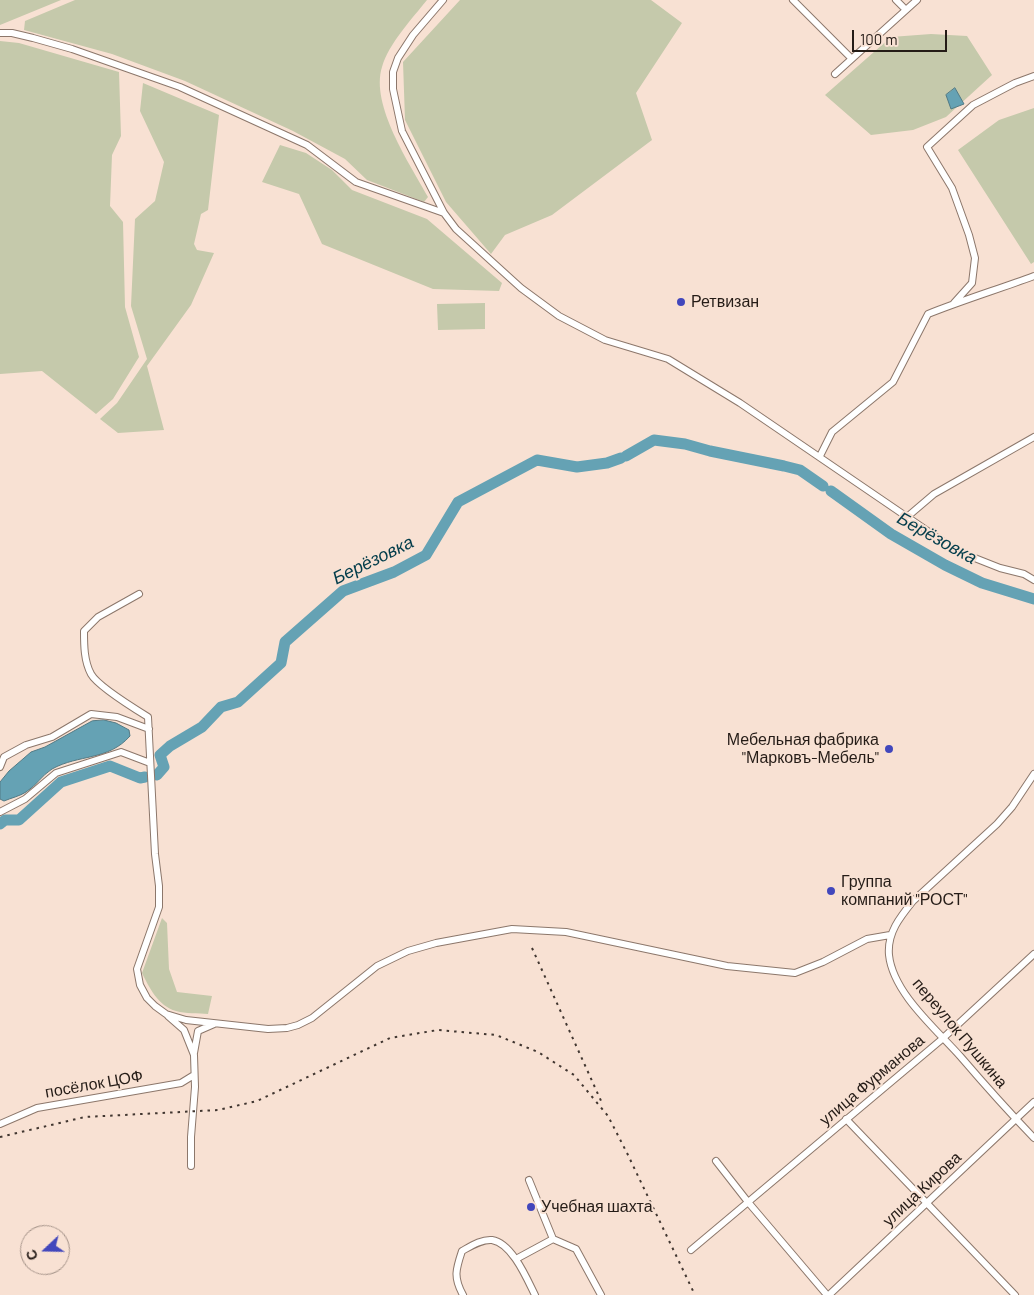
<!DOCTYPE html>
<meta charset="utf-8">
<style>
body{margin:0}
#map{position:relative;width:1034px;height:1295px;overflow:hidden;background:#f8e1d3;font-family:Barlow,sans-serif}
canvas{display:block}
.north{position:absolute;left:20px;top:1225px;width:50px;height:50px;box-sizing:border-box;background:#f8e1d3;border:1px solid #a49288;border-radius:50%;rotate:249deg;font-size:14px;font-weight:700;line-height:20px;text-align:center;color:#251c17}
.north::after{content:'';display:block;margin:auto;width:18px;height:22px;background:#4247bc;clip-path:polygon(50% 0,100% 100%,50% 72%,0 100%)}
.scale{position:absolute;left:852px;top:30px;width:95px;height:22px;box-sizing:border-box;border:2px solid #251c17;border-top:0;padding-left:6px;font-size:15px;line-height:18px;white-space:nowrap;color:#251c17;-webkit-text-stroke:4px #f8e1d3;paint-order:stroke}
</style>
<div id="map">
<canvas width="1034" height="1295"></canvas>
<div class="north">С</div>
<div class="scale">100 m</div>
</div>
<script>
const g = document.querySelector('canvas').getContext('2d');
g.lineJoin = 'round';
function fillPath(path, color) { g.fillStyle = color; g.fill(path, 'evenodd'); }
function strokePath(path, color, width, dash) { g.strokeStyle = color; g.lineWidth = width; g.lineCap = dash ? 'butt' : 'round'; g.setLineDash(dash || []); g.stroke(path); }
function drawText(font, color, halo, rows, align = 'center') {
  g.font = font + ' Barlow,sans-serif'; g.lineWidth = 4; g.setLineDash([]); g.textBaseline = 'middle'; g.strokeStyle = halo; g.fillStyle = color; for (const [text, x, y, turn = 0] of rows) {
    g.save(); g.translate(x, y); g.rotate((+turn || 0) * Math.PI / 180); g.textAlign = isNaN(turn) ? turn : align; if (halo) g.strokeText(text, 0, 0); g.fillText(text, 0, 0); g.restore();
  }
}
const green = new Path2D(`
 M 0,0 L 61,0 L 0,25 Z
 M 75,0 L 427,0 C 412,19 389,43 382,67 C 370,105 410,164 428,197 L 424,202 L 367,180 L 345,159 L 293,131 L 185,81 L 112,54 L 24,30 L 25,21 Z
 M 460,0 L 651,0 L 682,23 L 636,93 L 652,140 L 552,215 L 505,235 L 491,254 L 446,202 L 405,120 L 403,62 Z
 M 931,34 L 967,36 L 992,75 L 946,117 L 913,130 L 871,135 L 825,95 L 891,37 Z
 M 0,41 L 19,43 L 119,72 L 121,136 L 112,155 L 110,206 L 123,222 L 125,307 L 139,357 L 113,399 L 96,414 L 42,371 L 0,374 Z
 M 143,83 L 219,115 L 208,210 L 201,214 L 194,244 L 197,250 L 214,253 L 191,305 L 147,366 L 164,430 L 118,433 L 100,419 L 117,403 L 147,359 L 131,306 L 135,219 L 155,201 L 164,162 L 140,111 Z
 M 1034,108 L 1034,262 L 1031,264 L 958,150 L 999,120 Z
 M 280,145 L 306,153 L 332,170 L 352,190 L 427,219 L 502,283 L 499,291 L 433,289 L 322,244 L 299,194 L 262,182 Z
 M 485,303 L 485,329 L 438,330 L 437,304 Z
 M 162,918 L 167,923 L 169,969 L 177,992 L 212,996 L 208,1014 C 198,1013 186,1014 176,1011 C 158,1006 149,987 142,973 Z`);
const water = new Path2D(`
 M 955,88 L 964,104 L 951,109 L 946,95 Z
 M 104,720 L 116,723 L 129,730 L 130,736 C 108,761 79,754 52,769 C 42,775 36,786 26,792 C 20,796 11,798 4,801 L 0,799 L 0,782 L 9,771 L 31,752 L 45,747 L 92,721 Z`);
const river = new Path2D(`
 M 626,456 L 654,440 L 685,444 L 710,451 L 784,466 L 800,470 L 823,486
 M 831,491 L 891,534 L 945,565 L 982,583 L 1034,599
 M 157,775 L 164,767 L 160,755 L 170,746 L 202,727 L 221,707 L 238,702 L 281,663 L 285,642 L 343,591 L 394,572 L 426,555 L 458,502 L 537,460 L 577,467 L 607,463 L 621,458
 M 0,824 L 5,820 L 19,820 L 61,782 L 110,766 L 140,778 L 145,777`);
const minor = new Path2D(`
 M 443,0 L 413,35 L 398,58 L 393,72 L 393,89 L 402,131 L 444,213 L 456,229 L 521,288 L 559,316 L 605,340 L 668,359 L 740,403 L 957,551 L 1000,568 L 1024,574 L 1034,580
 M 793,0 L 851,58
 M 896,0 L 906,10
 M 0,33 L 12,33 L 33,38 L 72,49 L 180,87 L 307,145 L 356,182 L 444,213
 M 835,74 L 917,0
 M 954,303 L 972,283 L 975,258 L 969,235 L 952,188 L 927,147 L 973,105 L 1015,83 L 1034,76
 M 820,456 L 832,432 L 893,382 L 928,314 C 963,300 999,289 1034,276
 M 907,517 L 934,494 L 1034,437
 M 139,594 L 98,617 L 84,631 C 84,645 84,661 91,674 C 97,685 135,709 148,717 L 155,854 L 159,886 L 159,907 L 137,969 L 140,985 L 147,998 L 155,1006 L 166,1014 L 186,1020 L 268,1029 L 287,1028 L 298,1025 L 312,1018 L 377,966 L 408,951 L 436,943 L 512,929 L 566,932 L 727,966 L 795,973 L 823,962 L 867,939 L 890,935
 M 0,767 L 4,757 L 26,745 L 52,737 L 91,714 L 117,717 L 149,729
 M 1034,774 L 1012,807 L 997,824 L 913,901 C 900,917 887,933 889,955 C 893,993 936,1029 960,1056 C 984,1084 1009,1112 1034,1138
 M 0,812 L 25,799 L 56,773 L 121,752 L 150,763
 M 168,1016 L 184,1030 L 194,1055 L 195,1087 L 191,1137 L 191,1166
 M 194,1053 L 198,1031 L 214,1024
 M 846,1119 L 1015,1295
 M 0,1124 L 37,1108 L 181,1083 L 194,1075
 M 716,1161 L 748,1202 L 827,1295
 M 529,1180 L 553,1239 L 576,1249 L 601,1295
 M 691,1250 L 941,1040 L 1034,954
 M 516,1259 L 553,1239
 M 463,1295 C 453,1277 456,1269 462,1251 C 471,1246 482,1239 492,1240 C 512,1243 527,1279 535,1295
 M 829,1295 L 1034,1102`);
const rail = new Path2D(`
 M 532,948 L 602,1103
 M 0,1137 L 85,1117 L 218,1110 L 257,1101 L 390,1038 L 438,1030 L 496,1035 L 538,1052 L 574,1075 L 608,1116 L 627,1153 L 695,1295`);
const markers = [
 [681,302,5,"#4247bc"],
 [889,749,5,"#4247bc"],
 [831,891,5,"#4247bc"],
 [531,1207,5,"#4247bc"]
];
const poiNames = [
 ["Ретвизан",691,302],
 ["Мебельная фабрика",879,740,"right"],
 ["\"Марковъ-Мебель\"",879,758,"right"],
 ["Группа",841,882],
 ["компаний \"РОСТ\"",841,900],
 ["Учебная шахта",541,1207]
];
const streetNames = [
 ["переулок Пушкина",960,1033,50],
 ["улица Фурманова",872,1080,-40],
 ["посёлок ЦОФ",94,1084,-10],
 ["улица Кирова",922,1189,-43]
];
const waterNames = [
 ["Берёзовка",937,538,29],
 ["Берёзовка",373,560,-26]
];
fillPath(green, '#c5c9ab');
fillPath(water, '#65a2b4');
strokePath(water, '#527a85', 1);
strokePath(river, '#65a2b4', 11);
strokePath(minor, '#8c776b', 8);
strokePath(minor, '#fff', 6);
strokePath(rail, '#413630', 2, [2.5, 5]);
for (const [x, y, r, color] of markers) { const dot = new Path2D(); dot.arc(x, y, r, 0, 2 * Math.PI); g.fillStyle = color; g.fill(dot); strokePath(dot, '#f8e1d3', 2); }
drawText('16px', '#251c17', '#f8e1d3', poiNames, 'left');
drawText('16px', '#251c17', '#f8e1d3', streetNames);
drawText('italic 18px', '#033d4b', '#f8e1d3', waterNames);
</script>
